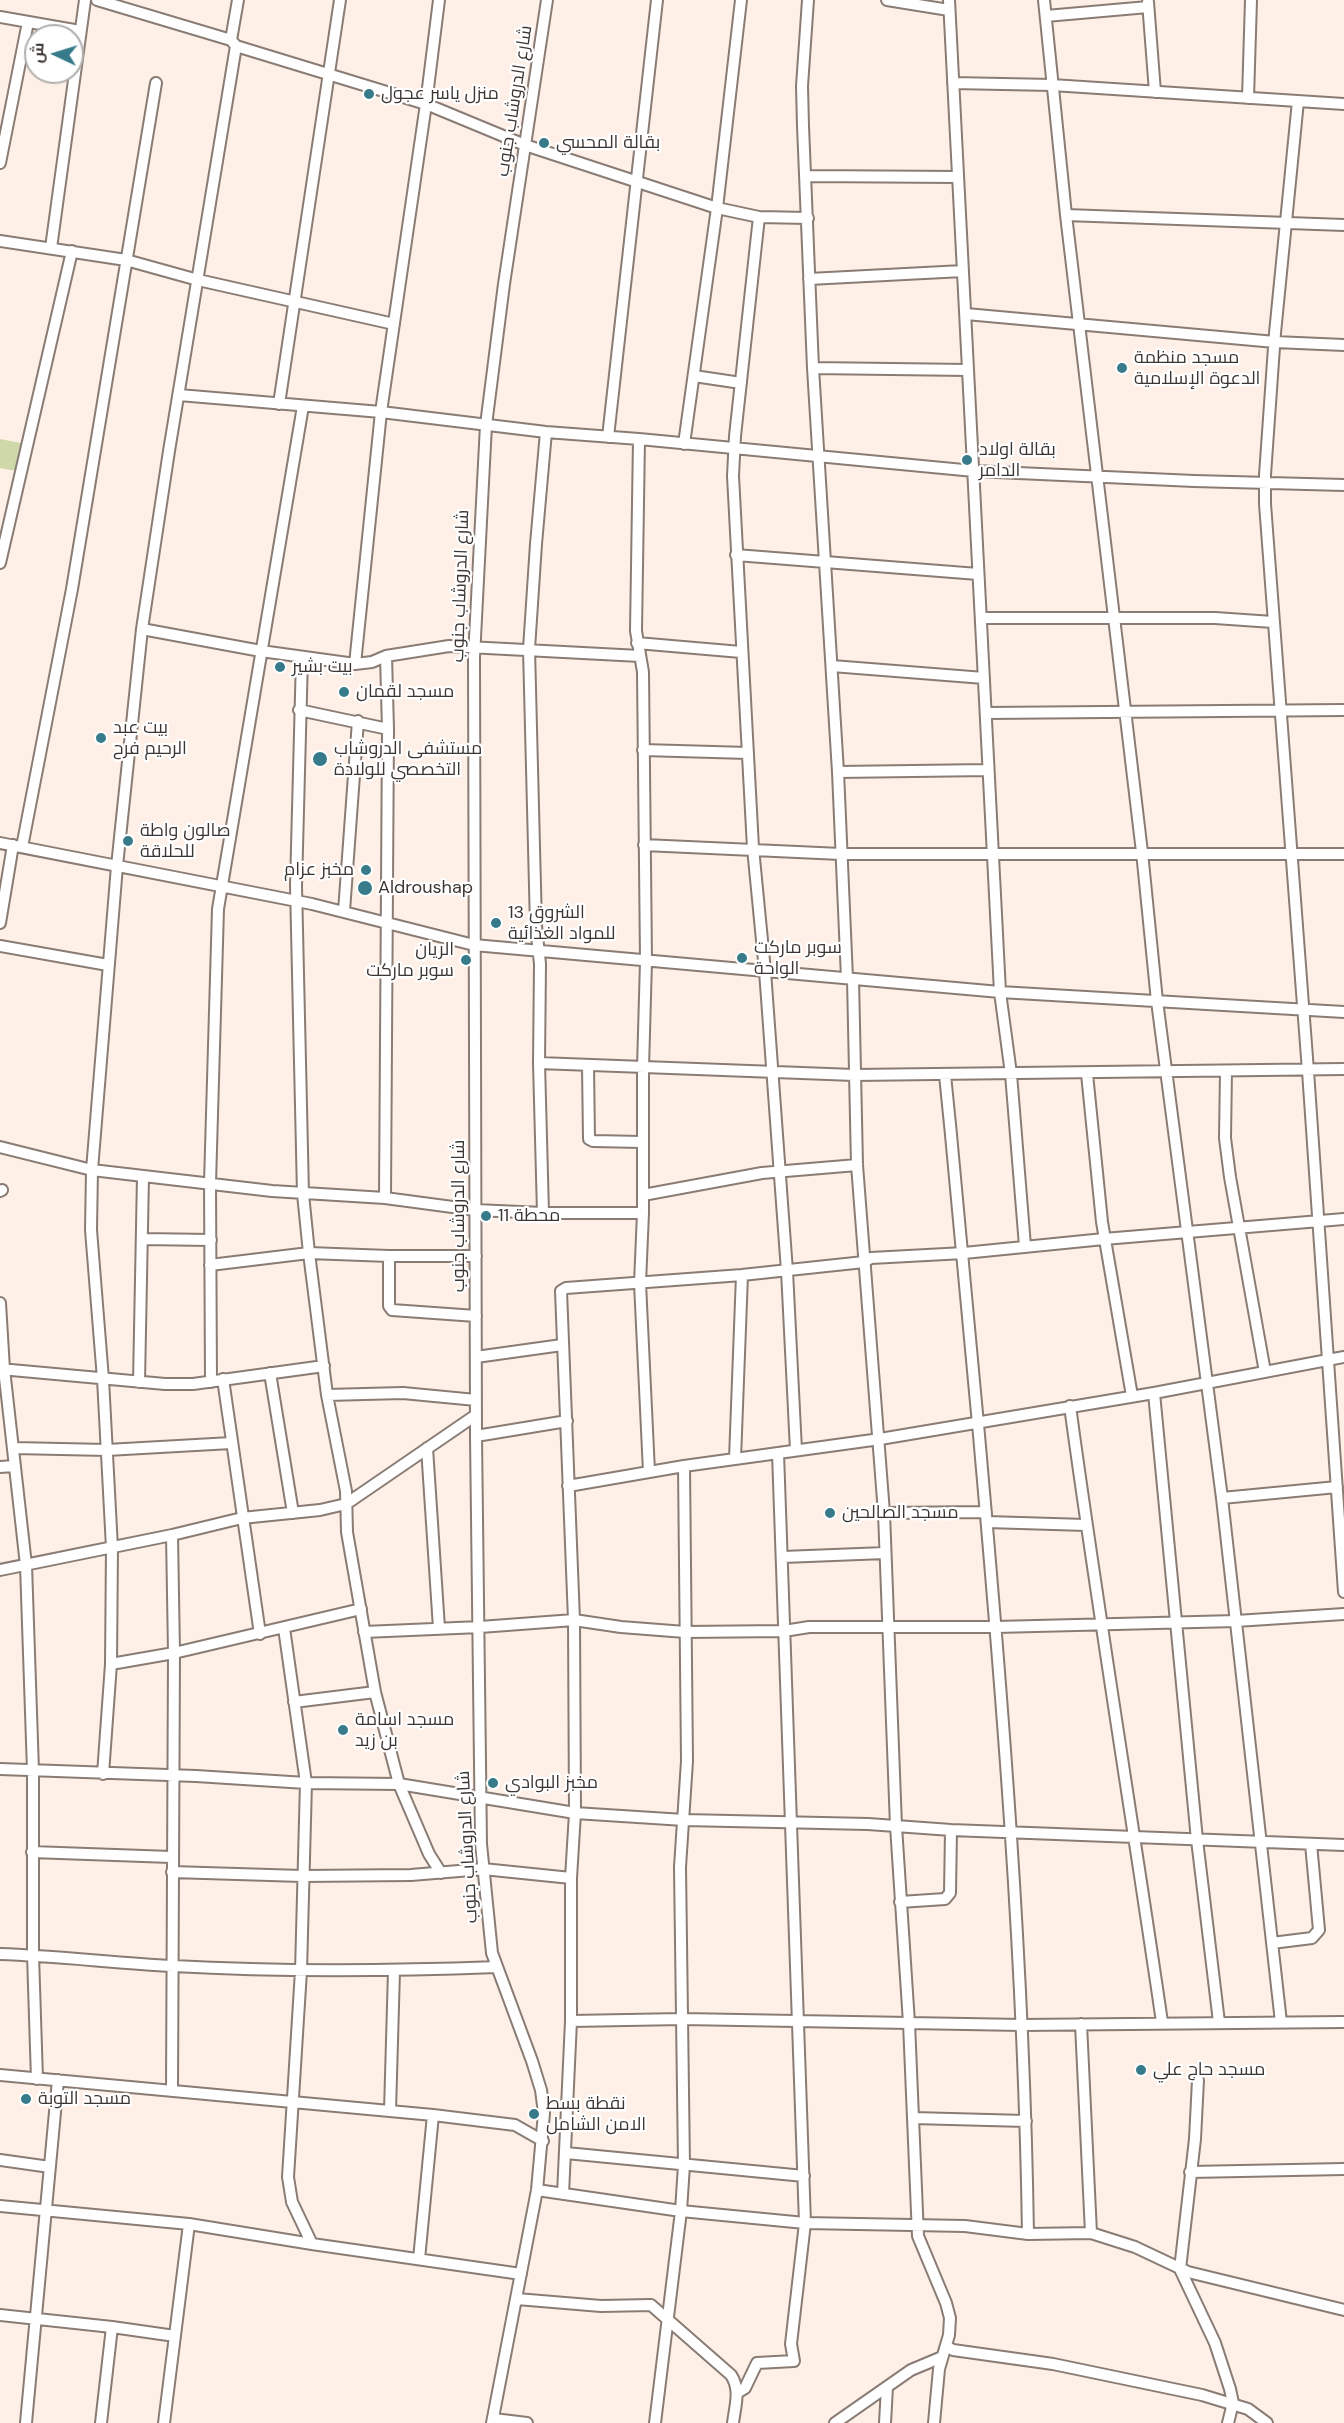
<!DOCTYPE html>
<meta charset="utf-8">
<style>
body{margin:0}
#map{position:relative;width:1344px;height:2423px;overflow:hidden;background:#fff0e7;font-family:"DM Sans",Cairo,sans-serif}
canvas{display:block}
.north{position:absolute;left:24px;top:24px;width:60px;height:60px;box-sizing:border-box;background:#fff;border:2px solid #b1afad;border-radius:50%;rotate:274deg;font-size:16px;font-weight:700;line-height:24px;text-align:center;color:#3c3633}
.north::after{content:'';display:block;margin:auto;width:21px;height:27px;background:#377b8b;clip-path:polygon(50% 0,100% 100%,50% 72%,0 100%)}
</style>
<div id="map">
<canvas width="1344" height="2423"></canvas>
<div class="north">ش</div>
</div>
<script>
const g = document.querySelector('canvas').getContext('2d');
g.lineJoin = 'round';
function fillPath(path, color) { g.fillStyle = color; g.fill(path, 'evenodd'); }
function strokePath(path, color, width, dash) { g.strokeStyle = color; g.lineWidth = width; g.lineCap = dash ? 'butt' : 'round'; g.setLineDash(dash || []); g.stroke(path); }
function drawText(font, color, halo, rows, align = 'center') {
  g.font = font + ' "DM Sans",Cairo,sans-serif'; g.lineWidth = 4.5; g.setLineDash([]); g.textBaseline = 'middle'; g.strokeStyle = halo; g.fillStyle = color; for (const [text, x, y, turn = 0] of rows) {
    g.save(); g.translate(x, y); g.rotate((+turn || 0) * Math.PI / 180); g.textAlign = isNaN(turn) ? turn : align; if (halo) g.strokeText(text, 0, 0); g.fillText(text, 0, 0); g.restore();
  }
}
const green = new Path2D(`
 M 0,439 L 21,443 L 16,471 L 0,468 Z`);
const minor = new Path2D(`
 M 97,0 L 231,40 L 236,46 L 426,104 L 525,145 L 717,208 L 759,217 L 808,218
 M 808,0 L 802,86 L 803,126 L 813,368 L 838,772 L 847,978
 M 887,0 L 949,10
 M 949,0 L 1000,992 L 1011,1074 L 1025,1246
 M 1044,0 L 1066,215 L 1142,852 L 1157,1001 L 1222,1498 L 1281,2022
 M 1148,2 L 1155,92
 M 1046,16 L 1148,7
 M 0,17 L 80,31
 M 231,40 L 238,0
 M 953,83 L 1052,85 L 1344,104
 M 1248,98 L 1251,0
 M 1298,101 L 1275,333 L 1265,475 L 1265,504 L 1308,1071 L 1344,1592
 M 0,163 L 28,22
 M 806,176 L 958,177
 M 1066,215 L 1344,225
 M 759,217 L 735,436 L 733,476 L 753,848 L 765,971 L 787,1271 L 796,1450
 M 0,241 L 126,260 L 198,280 L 394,324
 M 51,248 L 85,0
 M 809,279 L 963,271
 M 966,314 L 1275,342 L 1344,345
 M 813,368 L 968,370
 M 694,376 L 741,383
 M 179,395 L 381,412 L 546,432 L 639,439 L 974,471 L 1194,481 L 1344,485
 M 279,404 L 340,0
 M 608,437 L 657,0
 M 639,439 L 636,631 L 643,672 L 646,961 L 643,1068 L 643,1213 L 640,1283 L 649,1472
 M 684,444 L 717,208 L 741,0
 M 736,555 L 978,574
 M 0,563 L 72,251
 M 981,618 L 1215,618 L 1273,622
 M 142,629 L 261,651 L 355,664 L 372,662 L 386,656 L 449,646 L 640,656
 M 637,643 L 741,652
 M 302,657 L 296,886 L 303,1194 L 309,1253 L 327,1395 L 346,1491 L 347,1532 L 375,1692 L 399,1784 L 429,1854 L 441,1873
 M 355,664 L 381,412 L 426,104 L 439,0
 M 832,666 L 984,678
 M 299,710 L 388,729
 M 986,713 L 1344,710
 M 643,750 L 748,753
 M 838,772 L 988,770
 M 0,843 L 312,904 L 474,945 L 1000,992 L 1344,1012
 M 644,845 L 841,854 L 1344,854
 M 22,847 L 72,589 L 156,83
 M 344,911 L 358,721
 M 0,923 L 13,845
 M 0,946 L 108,965
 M 853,979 L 857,1165 L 884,1513 L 896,1826 L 909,2023 L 918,2236 L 946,2303 L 950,2318 L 949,2335 L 939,2369 L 934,2423
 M 539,1063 L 854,1075 L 1344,1069
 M 588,1066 L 589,1139 L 593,1141 L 642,1142
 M 1226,1071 L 1225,1138 L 1230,1177 L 1265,1372
 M 1087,1074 L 1102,1222 L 1132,1396
 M 945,1075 C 957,1191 967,1307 978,1424 C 1002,1693 1024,1963 1028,2234
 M 0,1147 L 92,1170 L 272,1191 L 385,1198 L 475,1210 L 543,1213 L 643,1213
 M 0,1191 L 2,1190
 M 643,1195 L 762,1173 L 857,1165
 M 385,1198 L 388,729 L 386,656
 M 543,1213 L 539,1063 L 540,964 L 536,926 L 529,649 L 536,544 L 546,432
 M 142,1239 L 211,1240
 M 389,1256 L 389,1306 L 392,1310 L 476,1316
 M 210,1265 L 309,1253 L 389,1256 L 476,1256
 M 0,1303 L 4,1369 L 26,1565 L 33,1771 L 33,1955 L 37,2079
 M 476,1357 L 562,1345
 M 0,1369 L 165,1384 L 193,1384 L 324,1366
 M 270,1373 L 293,1513
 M 223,1379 L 260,1634
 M 139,1382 L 143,1176
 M 211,1382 L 210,1183 L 218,909 L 303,406
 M 1154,1393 L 1197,1840 L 1219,2022
 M 327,1395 L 403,1393 L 476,1400
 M 1070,1406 C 1098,1612 1132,1817 1162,2022
 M 476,1436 L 567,1421
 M 14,1448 L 107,1450 L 231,1443
 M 427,1448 L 439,1628
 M 735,1459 L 742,1275
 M 0,1467 L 14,1466
 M 568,1486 L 684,1466 L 880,1439 L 1154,1393 L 1344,1357
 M 1222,1498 L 1337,1487
 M 884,1513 L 986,1512
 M 987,1522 L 1086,1525
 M 172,1535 L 174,1653 L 172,2091
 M 783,1557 L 885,1553
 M 0,1570 L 172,1535 L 242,1518 L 320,1510 L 346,1504 L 476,1415
 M 284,1628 L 306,1783 L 301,1971 L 288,2177 L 292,2202 L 312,2244
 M 364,1632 L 480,1627 L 574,1620 L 621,1627 L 685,1632 L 784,1631 L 809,1627 L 996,1627 L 1236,1621 L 1344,1614
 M 111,1664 L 174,1653 L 361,1609
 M 294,1702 L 375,1692
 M 0,1769 L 196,1776 L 306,1783 L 399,1784 L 575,1813 L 684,1820 L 868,1824 L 951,1830 L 1344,1845
 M 103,1774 L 111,1664 L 112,1548 L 103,1379 L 91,1230 L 92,1170 L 117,866 L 142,629 L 169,451 L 236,46
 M 32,1852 L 171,1857
 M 172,1872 L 302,1876 L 411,1875 L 483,1869 L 571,1878
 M 900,1902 L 945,1899 L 950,1893 L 951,1830
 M 1272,1943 L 1312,1938 L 1319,1930 L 1311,1844
 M 0,1954 C 58,1956 115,1963 173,1966 C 281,1972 389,1971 497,1967
 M 571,2021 L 683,2019 L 1022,2025 L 1344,2022
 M 1081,2024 L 1091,2233
 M 0,2075 L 433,2115 L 515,2125 L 543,2141
 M 1198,2080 L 1195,2139 L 1180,2269 L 1215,2343 L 1230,2389 L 1233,2403 L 1228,2423
 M 390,2111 L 394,1971
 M 913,2118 L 1026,2121
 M 566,2153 L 804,2176
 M 0,2160 L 50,2167
 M 1190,2172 L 1344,2169
 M 537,2190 L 681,2211 L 805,2223 L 965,2226 L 1028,2234 L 1091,2233 L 1135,2247 L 1188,2272 L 1344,2310
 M 563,2194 L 571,2021 L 571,1878 L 575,1813 L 574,1620 L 561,1291 L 566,1288 L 742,1275 L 864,1262 L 871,1258 L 964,1253 L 1104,1239 L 1344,1219
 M 0,2206 L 189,2224 L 312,2244 L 521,2274
 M 419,2259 L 433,2115
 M 517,2299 L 601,2306 L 651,2305 L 731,2375 C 741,2390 735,2406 733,2423
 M 0,2315 L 112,2327 L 175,2336
 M 946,2346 L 953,2350 L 1053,2364 L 1202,2395 L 1248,2409 L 1267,2423
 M 737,2393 L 745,2388 L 757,2363 L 794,2361 L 791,2344 L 805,2223 L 778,1453
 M 494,2419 L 527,2423
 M 26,2423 L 58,2080
 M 101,2423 L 112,2327
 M 164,2423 L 189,2224
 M 492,2423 L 537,2190 L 544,2113 L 541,2090 L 532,2061 L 492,1953 L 481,1844 L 476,1436 L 474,657 L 486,425 L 504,284 L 547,0
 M 655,2423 L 681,2211 L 684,2165 L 680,1867 L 687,1761 L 684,1466
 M 835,2423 L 911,2370 L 942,2357
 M 885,2423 L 887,2387`);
const markers = [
 [369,94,6,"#377b8b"],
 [544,143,6,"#377b8b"],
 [1122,368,6,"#377b8b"],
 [967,460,6,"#377b8b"],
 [280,667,6,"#377b8b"],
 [344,692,6,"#377b8b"],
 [101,738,6,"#377b8b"],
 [320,759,8,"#377b8b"],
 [128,841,6,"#377b8b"],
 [366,870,6,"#377b8b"],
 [365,888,8,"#377b8b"],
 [496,923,6,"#377b8b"],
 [742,958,6,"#377b8b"],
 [466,960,6,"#377b8b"],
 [486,1216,6,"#377b8b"],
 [830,1513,6,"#377b8b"],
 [343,1730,6,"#377b8b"],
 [493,1783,6,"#377b8b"],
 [1141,2070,6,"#377b8b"],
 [26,2099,6,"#377b8b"],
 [534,2114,6,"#377b8b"]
];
const poiNames = [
 ["منزل ياسر عجول",381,94],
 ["بقالة المحسي",556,143],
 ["مسجد منظمة",1134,358],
 ["الدعوة الإسلامية",1134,379],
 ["بقالة اولاد",979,450],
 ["الدامر",979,471],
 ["بيت بشير",292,667],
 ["مسجد لقمان",356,692],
 ["بيت عبد",113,728],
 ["الرحيم فرح",113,749],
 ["مستشفى الدروشاب",334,749],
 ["التخصصي للولادة",334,770],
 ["صالون واطة",140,831],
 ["للحلاقة",140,852],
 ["مخبز عزام",354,870,"right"],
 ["Aldroushap",378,888],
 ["الشروق 13",508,913],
 ["للمواد الغذائية",508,934],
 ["سوبر ماركت",754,948],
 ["الواحة",754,969],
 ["الريان",454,950,"right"],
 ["سوبر ماركت",454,971,"right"],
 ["محطة 11",498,1216],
 ["مسجد الصالحين",842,1513],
 ["مسجد اسامة",355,1720],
 ["بن زيد",355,1741],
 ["مخبز البوادي",505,1783],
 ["مسجد حاج علي",1153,2070],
 ["مسجد التوبة",38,2099],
 ["نقطة بسط",546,2104],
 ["الامن الشامل",546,2125]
];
const streetNames = [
 ["شارع الدروشاب جنوب",515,101,-81],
 ["شارع الدروشاب جنوب",461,586,-88],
 ["شارع الدروشاب جنوب",459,1216,-90],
 ["شارع الدروشاب جنوب",468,1847,-93]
];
fillPath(green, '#cfd8a9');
strokePath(minor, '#897c74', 14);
strokePath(minor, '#fff', 10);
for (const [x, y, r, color] of markers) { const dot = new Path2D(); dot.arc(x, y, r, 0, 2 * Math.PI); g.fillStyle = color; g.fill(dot); strokePath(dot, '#fff', 2); }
drawText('18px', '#3c3633', '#fff', poiNames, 'left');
drawText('18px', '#3c3633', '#fff', streetNames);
</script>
